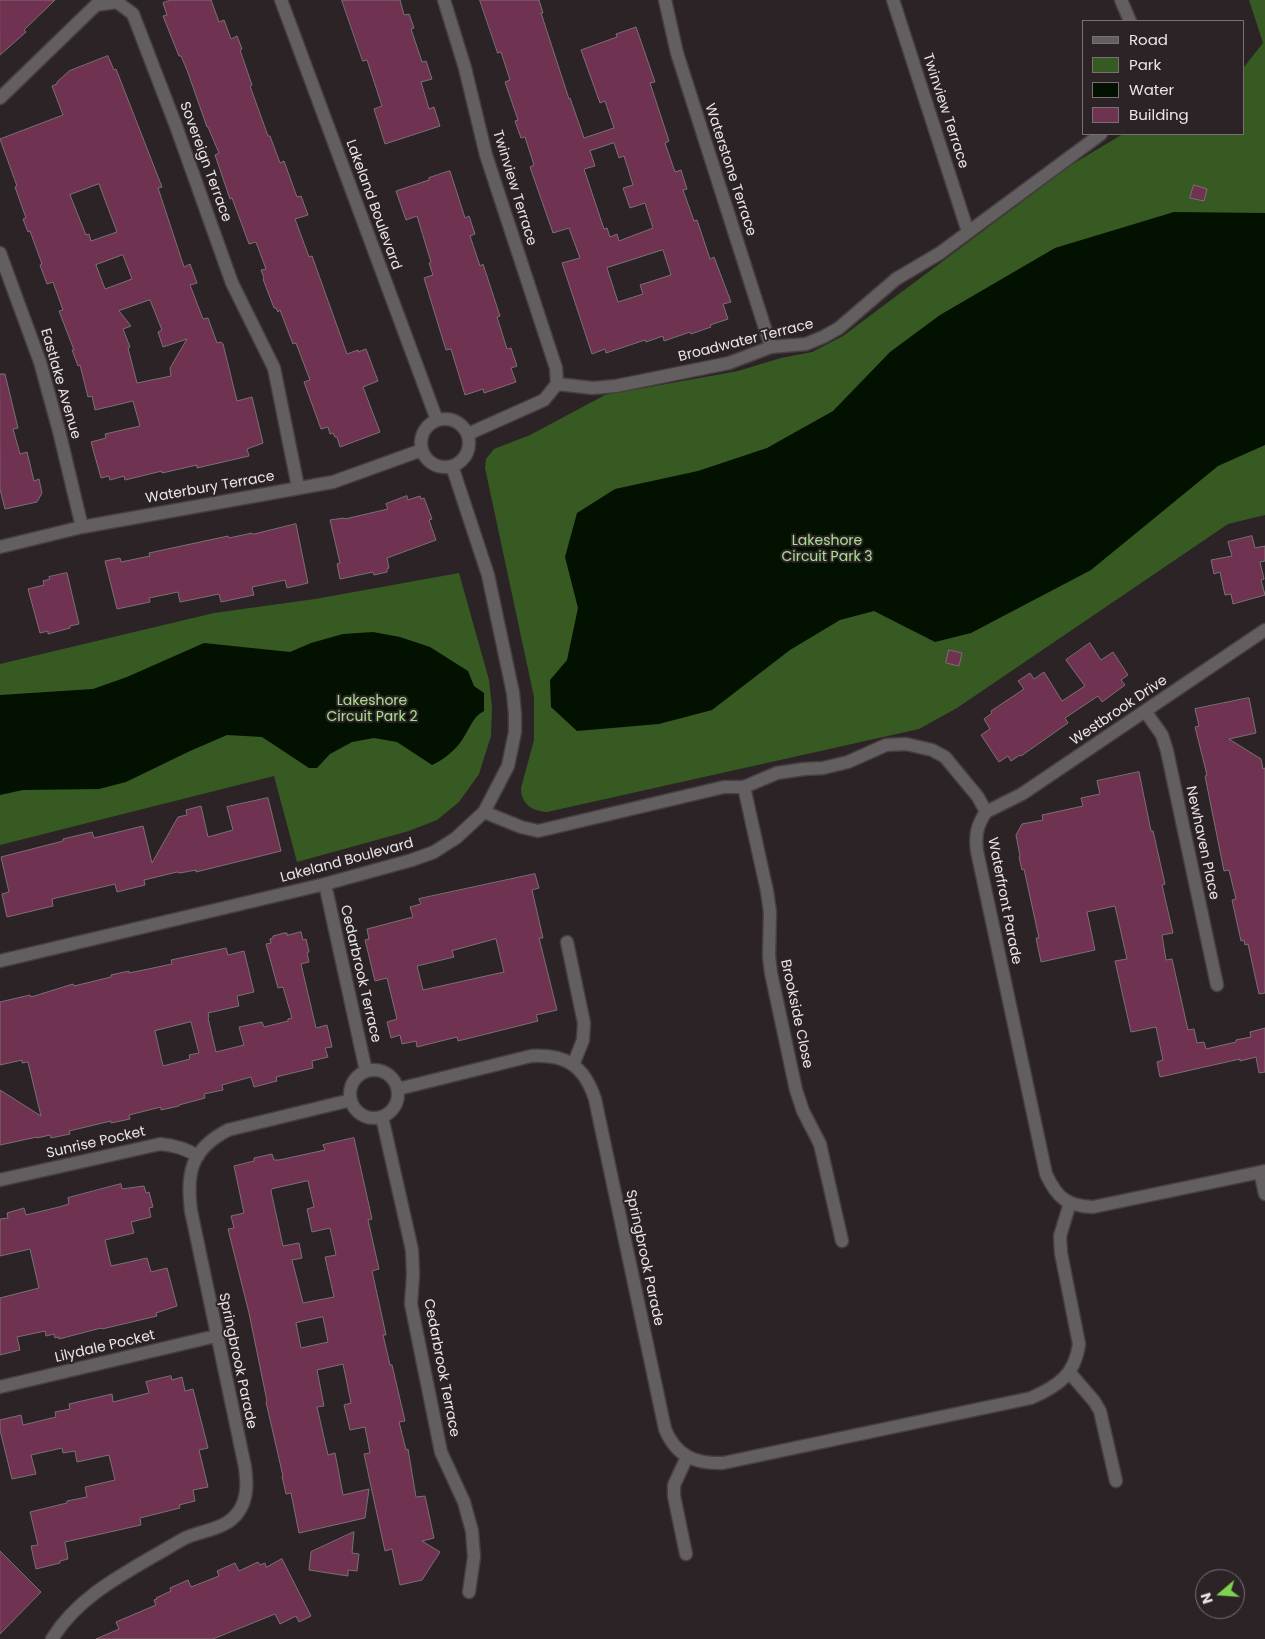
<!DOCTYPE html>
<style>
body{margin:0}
#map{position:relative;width:1265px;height:1639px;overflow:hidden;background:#2c2327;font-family:Poppins,sans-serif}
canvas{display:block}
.legend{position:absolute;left:1082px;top:20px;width:162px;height:115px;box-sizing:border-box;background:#2c2327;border:1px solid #787174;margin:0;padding:6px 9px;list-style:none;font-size:15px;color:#eae5e7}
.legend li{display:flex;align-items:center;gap:10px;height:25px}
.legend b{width:25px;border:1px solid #787174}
.north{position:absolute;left:1195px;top:1569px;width:50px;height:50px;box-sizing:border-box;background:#2c2327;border:1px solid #787174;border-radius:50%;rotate:252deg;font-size:14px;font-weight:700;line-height:20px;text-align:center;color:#eae5e7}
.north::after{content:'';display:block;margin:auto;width:18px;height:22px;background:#80d051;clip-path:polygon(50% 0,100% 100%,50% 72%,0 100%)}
</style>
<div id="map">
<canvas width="1265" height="1639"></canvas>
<ul class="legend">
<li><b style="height:6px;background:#635f60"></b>Road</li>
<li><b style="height:14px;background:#365a21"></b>Park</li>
<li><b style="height:14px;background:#031200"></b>Water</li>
<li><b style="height:14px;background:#703251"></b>Building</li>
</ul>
<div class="north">N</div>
</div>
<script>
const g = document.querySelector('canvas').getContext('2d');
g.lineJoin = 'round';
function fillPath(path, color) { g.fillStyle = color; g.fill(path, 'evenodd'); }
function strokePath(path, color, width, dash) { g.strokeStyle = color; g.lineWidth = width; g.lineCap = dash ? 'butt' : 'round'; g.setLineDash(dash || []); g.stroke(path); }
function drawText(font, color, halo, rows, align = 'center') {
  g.font = font + ' Poppins,sans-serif'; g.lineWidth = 4; g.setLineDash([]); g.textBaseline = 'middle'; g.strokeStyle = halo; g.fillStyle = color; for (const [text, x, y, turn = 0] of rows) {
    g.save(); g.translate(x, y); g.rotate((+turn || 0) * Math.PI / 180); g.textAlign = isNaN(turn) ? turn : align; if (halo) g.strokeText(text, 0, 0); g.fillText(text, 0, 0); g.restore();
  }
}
const green = new Path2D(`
 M 1249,0 L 1265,0 L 1265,515 L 1228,524 L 957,708 L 919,729 L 547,812 C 532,811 521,804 521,788 L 534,740 L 534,697 L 485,468 L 486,459 L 494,449 L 530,435 L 605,395 L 738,371 L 781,358 L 812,352 L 843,336 L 1071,165 L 1123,134 L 1244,134 L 1244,67 L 1263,43 Z
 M 459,573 L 489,680 L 492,708 L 491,736 L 479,774 L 459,802 L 437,820 L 409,831 L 297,862 L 274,776 L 0,845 L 0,664 L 214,613 L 315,599 Z`);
const water = new Path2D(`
 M 1174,212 L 1265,213 L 1265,445 L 1218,466 L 1091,570 L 971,633 L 935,642 L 874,611 L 840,620 L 790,650 L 712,710 L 659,724 L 577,731 L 551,707 L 550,680 L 567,660 L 578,608 L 565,557 L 577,513 L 615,489 L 698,471 L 767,448 L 833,411 L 890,352 L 940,315 L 1055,248 Z
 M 373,632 L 400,637 L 430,647 L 468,671 L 474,686 L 484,693 L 484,711 C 472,717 469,731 460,743 C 453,752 443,760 432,765 L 397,742 L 374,738 L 352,742 L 330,754 L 317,768 L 309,768 L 262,737 L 227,735 L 190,751 L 126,782 L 99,789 L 23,790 L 0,795 L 0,695 L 93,689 L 127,677 L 204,643 L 290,652 L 311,643 L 343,634 Z`);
const building = new Path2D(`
 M 0,0 L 55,0 L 24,30 L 26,32 L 0,55 Z
 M 171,0 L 211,0 L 219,22 L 224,20 L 231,39 L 237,36 L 242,49 L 240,50 L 252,85 L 250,86 L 268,136 L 270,136 L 280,163 L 284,161 L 297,197 L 301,196 L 308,215 L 295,219 L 309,257 L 312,256 L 347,354 L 358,350 L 358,352 L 366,349 L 378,381 L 363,387 L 380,432 L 340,447 L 337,437 L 335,437 L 333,433 L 330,434 L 328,427 L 321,429 L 304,382 L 310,380 L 296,343 L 293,344 L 280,310 L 278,312 L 276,308 L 274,308 L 263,279 L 264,278 L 261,270 L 266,269 L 256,242 L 249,244 L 232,198 L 230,199 L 215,155 L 219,153 L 208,127 L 207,127 L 187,70 L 181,56 L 179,56 L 163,16 L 167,15 L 163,3 Z
 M 342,0 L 400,0 L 404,15 L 409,14 L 414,28 L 411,29 L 422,62 L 426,61 L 432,79 L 421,82 L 429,109 L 434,107 L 440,126 L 385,144 L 374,109 L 382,106 L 367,60 L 363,61 Z
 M 480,0 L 539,0 L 543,13 L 541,13 L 569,99 L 570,98 L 584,138 L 614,128 L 605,101 L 600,103 L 581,50 L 617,37 L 616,34 L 636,27 L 655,82 L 650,83 L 669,141 L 665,143 L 675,172 L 681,170 L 687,189 L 683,190 L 694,221 L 697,220 L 710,259 L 714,257 L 731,302 L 723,304 L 728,319 L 710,325 L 711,327 L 691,334 L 690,332 L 664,341 L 663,336 L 646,342 L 645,340 L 606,353 L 605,349 L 592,354 L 562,263 L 580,258 L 569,228 L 553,233 L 530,167 L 534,165 L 525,137 L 521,138 L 515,121 L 518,120 L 505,82 L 510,80 L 501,52 L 498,53 ZM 614,143 L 619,158 L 624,156 L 633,185 L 623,188 L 630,208 L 645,203 L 653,228 L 619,241 L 617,234 L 610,237 L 607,228 L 604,229 L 584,169 L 595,166 L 590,151 ZM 663,250 L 671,275 L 640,285 L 643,294 L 618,302 L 607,268 Z
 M 108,56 L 114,70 L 116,69 L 162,187 L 158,188 L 184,267 L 190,264 L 197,283 L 190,285 L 203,319 L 208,318 L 217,343 L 221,342 L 223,344 L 237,401 L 252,397 L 263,443 L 247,449 L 249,456 L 197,468 L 197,465 L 162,473 L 162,471 L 125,480 L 124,476 L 110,480 L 109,476 L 101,478 L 91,442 L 106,438 L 105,434 L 140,426 L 133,401 L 95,410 L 92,396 L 88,397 L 80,365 L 78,366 L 72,350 L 74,350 L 59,311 L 63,310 L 53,282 L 47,284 L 40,265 L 42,264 L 30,231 L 28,232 L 23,219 L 26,218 L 15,187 L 17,186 L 0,139 L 63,115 L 52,86 L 57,84 L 57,82 L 69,71 ZM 99,184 L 117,232 L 91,241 L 89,234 L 86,235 L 70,195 ZM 123,255 L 132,279 L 105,289 L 96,265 ZM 150,300 L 162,330 L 158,332 L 163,347 L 187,339 L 170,368 L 171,376 L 137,383 L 128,348 L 130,347 L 123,329 L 131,326 L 119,311 Z
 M 450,171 L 465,218 L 469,216 L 475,234 L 470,236 L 480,266 L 483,264 L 500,316 L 497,317 L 507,349 L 511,348 L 517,366 L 511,368 L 516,382 L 484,393 L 483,389 L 465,395 L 451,349 L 446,350 L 424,278 L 433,275 L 429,263 L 431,262 L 417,216 L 406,220 L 396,191 L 429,180 L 429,178 Z
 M 1194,185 L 1207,189 L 1204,201 L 1190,198 Z
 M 0,374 L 5,374 L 18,428 L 13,429 L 20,454 L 27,452 L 34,481 L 39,479 L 42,493 L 37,502 L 5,509 L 0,489 Z
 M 407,496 L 408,500 L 420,496 L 421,499 L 424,498 L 432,519 L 429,520 L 436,540 L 387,558 L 389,568 L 387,569 L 387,572 L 374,575 L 373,572 L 340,579 L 337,564 L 340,563 L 330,520 L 344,518 L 345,519 L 388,509 L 386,504 Z
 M 296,524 L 308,583 L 287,588 L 285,580 L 252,587 L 254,595 L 221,602 L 219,594 L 180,602 L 178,592 L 149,598 L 150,602 L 117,609 L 105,561 L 120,558 L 121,562 L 150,556 L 149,553 L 228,536 L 229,538 L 252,533 L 253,534 Z
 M 1252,536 L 1255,548 L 1265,546 L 1265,561 L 1260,562 L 1264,579 L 1261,580 L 1265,595 L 1233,604 L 1231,594 L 1225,595 L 1220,572 L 1214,574 L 1211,560 L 1232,556 L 1228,542 Z
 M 67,573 L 79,624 L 70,626 L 70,628 L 48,634 L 48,631 L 40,633 L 28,589 L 44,585 L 43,581 L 50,579 L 49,577 Z
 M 1090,643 L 1101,660 L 1113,652 L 1128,675 L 1121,680 L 1125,685 L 1102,702 L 1098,696 L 1065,718 L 1068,723 L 1021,756 L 1020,755 L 1011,761 L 1008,756 L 999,762 L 981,735 L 990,729 L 984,719 L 992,713 L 991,711 L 1024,689 L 1018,681 L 1030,673 L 1034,679 L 1044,672 L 1062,701 L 1085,686 L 1066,660 Z
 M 949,650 L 962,653 L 959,666 L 946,663 Z
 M 1249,698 L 1256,733 L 1229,739 L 1261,759 L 1263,769 L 1265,768 L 1265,993 L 1259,994 L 1248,944 L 1245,945 L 1244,940 L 1241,941 L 1232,900 L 1236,899 L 1229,870 L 1224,871 L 1205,776 L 1207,775 L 1195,727 L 1199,726 L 1195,709 Z
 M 1139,772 L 1151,831 L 1153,831 L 1165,884 L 1162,885 L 1173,933 L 1162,935 L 1166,960 L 1172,959 L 1188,1030 L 1194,1029 L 1197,1043 L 1204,1042 L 1206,1049 L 1236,1042 L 1236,1040 L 1251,1037 L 1250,1032 L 1265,1028 L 1265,1072 L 1259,1073 L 1256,1057 L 1240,1061 L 1240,1059 L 1160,1077 L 1157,1062 L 1163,1060 L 1156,1027 L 1131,1032 L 1115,961 L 1127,959 L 1115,906 L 1087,912 L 1095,950 L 1041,962 L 1036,938 L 1039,938 L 1024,869 L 1022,870 L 1019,857 L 1020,856 L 1016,835 L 1022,824 L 1043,820 L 1042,815 L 1083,806 L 1081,798 L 1100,794 L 1097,781 Z
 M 268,798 L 281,851 L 196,872 L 196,870 L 180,873 L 177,872 L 144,880 L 145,885 L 117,892 L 115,884 L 52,899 L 53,906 L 7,917 L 2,894 L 9,892 L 1,857 L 63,841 L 63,839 L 92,832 L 94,838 L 143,826 L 152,863 L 178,817 L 187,815 L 186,810 L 201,806 L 208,837 L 233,830 L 227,807 Z
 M 535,874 L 539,888 L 532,890 L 543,938 L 539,938 L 557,1010 L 536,1015 L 538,1021 L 458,1041 L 457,1037 L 417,1047 L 416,1041 L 402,1044 L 400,1035 L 391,1038 L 387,1022 L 397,1019 L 387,978 L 375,981 L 365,940 L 369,939 L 367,929 L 413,917 L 410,907 L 421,904 L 419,899 ZM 496,939 L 504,972 L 423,990 L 417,966 L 454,957 L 452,951 Z
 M 301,932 L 303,940 L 306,939 L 309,952 L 307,953 L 309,962 L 301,964 L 316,1028 L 327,1025 L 332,1047 L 325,1048 L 328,1057 L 312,1061 L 313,1068 L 276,1077 L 277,1081 L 254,1087 L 251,1077 L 222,1085 L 223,1090 L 204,1094 L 205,1098 L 179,1105 L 179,1106 L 161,1110 L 161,1107 L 129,1115 L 130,1119 L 111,1123 L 111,1121 L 69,1131 L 70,1134 L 51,1138 L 50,1135 L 37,1138 L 37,1137 L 0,1145 L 0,1090 L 41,1116 L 28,1062 L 22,1063 L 22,1060 L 0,1065 L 0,1002 L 30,995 L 31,997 L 73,984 L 74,986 L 111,977 L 111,975 L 129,971 L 129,973 L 172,964 L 171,960 L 226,948 L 228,955 L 244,951 L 254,992 L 237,996 L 239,1006 L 208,1013 L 209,1017 L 208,1018 L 216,1052 L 244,1045 L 239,1027 L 262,1022 L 264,1027 L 288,1021 L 288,1019 L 292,1018 L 283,987 L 278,988 L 266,944 L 271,943 L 270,939 L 273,938 L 273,936 L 284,933 L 287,933 L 287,935 ZM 191,1022 L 199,1053 L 189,1055 L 190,1059 L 163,1066 L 155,1031 Z
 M 354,1138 L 372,1219 L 368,1220 L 379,1269 L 372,1271 L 386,1335 L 383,1335 L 390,1365 L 392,1365 L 405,1421 L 399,1422 L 406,1450 L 408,1449 L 416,1497 L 425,1496 L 434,1538 L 422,1541 L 440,1552 L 422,1580 L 400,1585 L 392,1549 L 385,1551 L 364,1454 L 370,1453 L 365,1427 L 350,1430 L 344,1405 L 351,1403 L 343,1364 L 317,1370 L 324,1406 L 317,1407 L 328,1455 L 335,1453 L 343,1495 L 369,1489 L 365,1518 L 299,1533 L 291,1493 L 286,1494 L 282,1476 L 283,1476 L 266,1402 L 267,1401 L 249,1313 L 228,1229 L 234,1228 L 231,1216 L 244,1213 L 234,1166 L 254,1161 L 254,1158 L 272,1154 L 274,1160 L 279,1160 L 325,1150 L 323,1145 ZM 308,1181 L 314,1207 L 307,1209 L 312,1232 L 330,1228 L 336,1255 L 325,1257 L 334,1297 L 303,1303 L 292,1260 L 302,1258 L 299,1243 L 283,1246 L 271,1191 L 272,1189 ZM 323,1317 L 328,1342 L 301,1348 L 296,1323 Z
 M 121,1184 L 122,1189 L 144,1186 L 146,1193 L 149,1192 L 153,1207 L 149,1208 L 151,1217 L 131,1222 L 134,1233 L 105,1240 L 111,1266 L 147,1258 L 151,1272 L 167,1268 L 177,1306 L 156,1313 L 157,1316 L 102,1329 L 101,1328 L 59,1339 L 59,1337 L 55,1338 L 54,1334 L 46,1336 L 45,1331 L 17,1337 L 20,1350 L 0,1355 L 0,1298 L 39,1288 L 30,1249 L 0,1256 L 0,1219 L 8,1218 L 7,1213 L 24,1208 L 26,1215 L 59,1207 L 69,1204 L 68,1198 Z
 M 171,1376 L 172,1380 L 182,1377 L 185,1391 L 193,1389 L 208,1448 L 199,1450 L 208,1487 L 193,1490 L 195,1501 L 179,1505 L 180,1508 L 140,1518 L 141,1525 L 65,1542 L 68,1559 L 60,1561 L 60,1563 L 36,1569 L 31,1546 L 38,1545 L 30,1512 L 67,1503 L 67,1501 L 87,1497 L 85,1487 L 115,1480 L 109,1455 L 77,1462 L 75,1451 L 63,1453 L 62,1448 L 31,1455 L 36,1474 L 12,1479 L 0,1430 L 0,1420 L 21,1415 L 23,1425 L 56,1417 L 55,1412 L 70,1409 L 69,1404 L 112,1394 L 113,1402 L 149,1393 L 146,1382 Z
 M 354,1532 L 352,1553 L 359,1554 L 357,1571 L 348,1570 L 348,1576 L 309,1570 L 311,1552 Z
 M 0,1551 L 41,1592 L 0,1634 Z
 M 282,1559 L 311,1616 L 299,1622 L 296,1616 L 280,1624 L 275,1614 L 213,1639 L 96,1639 L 119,1629 L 116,1622 L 156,1605 L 154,1600 L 157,1599 L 156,1598 L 171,1591 L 170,1588 L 188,1580 L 191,1587 L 219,1576 L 217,1571 L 235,1563 L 239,1571 L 258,1562 L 260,1565 L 265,1563 L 266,1567 Z`);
const minor = new Path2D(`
 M 444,0 L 465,68 L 486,155 L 556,368 L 557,384
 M 665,0 L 677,53 L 771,347
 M 893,0 L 968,232
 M 1121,0 L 1130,21
 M 0,98 L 96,5 L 117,2 L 133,14 L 176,126 L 232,283 L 274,368 L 298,487
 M 0,253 L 40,362 L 59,431 L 82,527
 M 557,384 L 593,388 L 616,386 L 729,363 L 771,347 L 806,344 L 823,337 L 839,328 L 896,279 L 940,253 L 1101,134
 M 468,434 L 544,400 L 557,384
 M 0,547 L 82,527 L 333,482 L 422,450
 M 1145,711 L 1162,735 L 1167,751 L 1217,985
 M 744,787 L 767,891 L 770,912 L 769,956 L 771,973 L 796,1090 L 803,1111 L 820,1144 L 842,1241
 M 484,812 L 521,827 L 538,831 L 724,787 L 744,787 L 777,773 L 804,769 L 823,768 L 848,762 L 886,745 L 906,744 L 932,750 L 945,757 L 978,797 L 986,812 C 977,825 975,835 977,851 L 1046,1174 C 1057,1198 1067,1206 1093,1207 L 1265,1171
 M 986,812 L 1022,794 L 1265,630
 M 325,884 L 366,1071
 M 567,942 L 584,1023 L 583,1040 L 573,1065
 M350 1094a24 24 0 1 1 48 0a24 24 0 1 1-48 0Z
 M 398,1089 L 531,1056 C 565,1054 584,1065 595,1099 L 665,1429 C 676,1456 695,1464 723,1463 L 1031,1398 C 1058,1386 1075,1375 1079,1344 L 1061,1253 L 1060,1236 L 1070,1203
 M 382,1117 L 412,1250 L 413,1275 L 411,1304 L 441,1452 L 464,1502 L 472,1531 L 474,1557 L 469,1592
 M 1260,1172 L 1265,1194
 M 0,1180 L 160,1144 C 175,1145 185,1149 198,1156
 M 1069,1372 L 1094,1401 L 1100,1411 L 1116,1481
 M 0,1387 L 216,1336
 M 686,1554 L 674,1496 L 674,1485 L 687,1457
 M 52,1639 C 75,1601 114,1579 152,1557 C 163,1551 174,1544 185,1538 C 203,1530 228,1529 239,1511 C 248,1498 247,1482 245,1467 L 191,1211 C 186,1173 191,1149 228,1130 L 351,1100`);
const tertiary = new Path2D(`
 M 281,0 L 437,420
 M421 443a24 24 0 1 1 48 0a24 24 0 1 1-48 0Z
 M 0,961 L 325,884 L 412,860 L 434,852 L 456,838 L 484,812 L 508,766 L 515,732 L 515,714 L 513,693 L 488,575 L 452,466`);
const streetNames = [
 ["Twinview Terrace",945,111,72],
 ["Sovereign Terrace",205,162,70],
 ["Waterstone Terrace",730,170,72],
 ["Twinview Terrace",514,188,73],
 ["Lakeland Boulevard",373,205,70],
 ["Broadwater Terrace",746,341,-14],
 ["Eastlake Avenue",60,384,74],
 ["Waterbury Terrace",210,488,-10],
 ["Westbrook Drive",1119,711,-34],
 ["Newhaven Place",1202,843,78],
 ["Lakeland Boulevard",347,861,-15],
 ["Waterfront Parade",1004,901,79],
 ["Cedarbrook Terrace",360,974,77],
 ["Brookside Close",796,1014,78],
 ["Sunrise Pocket",96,1143,-13],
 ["Springbrook Parade",644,1258,78],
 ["Lilydale Pocket",105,1347,-13],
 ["Springbrook Parade",237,1361,78],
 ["Cedarbrook Terrace",441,1368,79]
];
const parkNames = [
 ["Lakeshore",827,541],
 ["Circuit Park 3",827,557],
 ["Lakeshore",372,701],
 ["Circuit Park 2",372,717]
];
fillPath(green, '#365a21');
fillPath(water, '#031200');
fillPath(building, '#703251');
strokePath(building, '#7a7074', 1);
strokePath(minor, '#473e42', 15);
strokePath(tertiary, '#473e42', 15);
strokePath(minor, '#635f60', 12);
strokePath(tertiary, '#635f60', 12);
drawText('14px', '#eae5e7', '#2c2327', streetNames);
drawText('14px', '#a8e08c', '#2c2327', parkNames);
</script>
